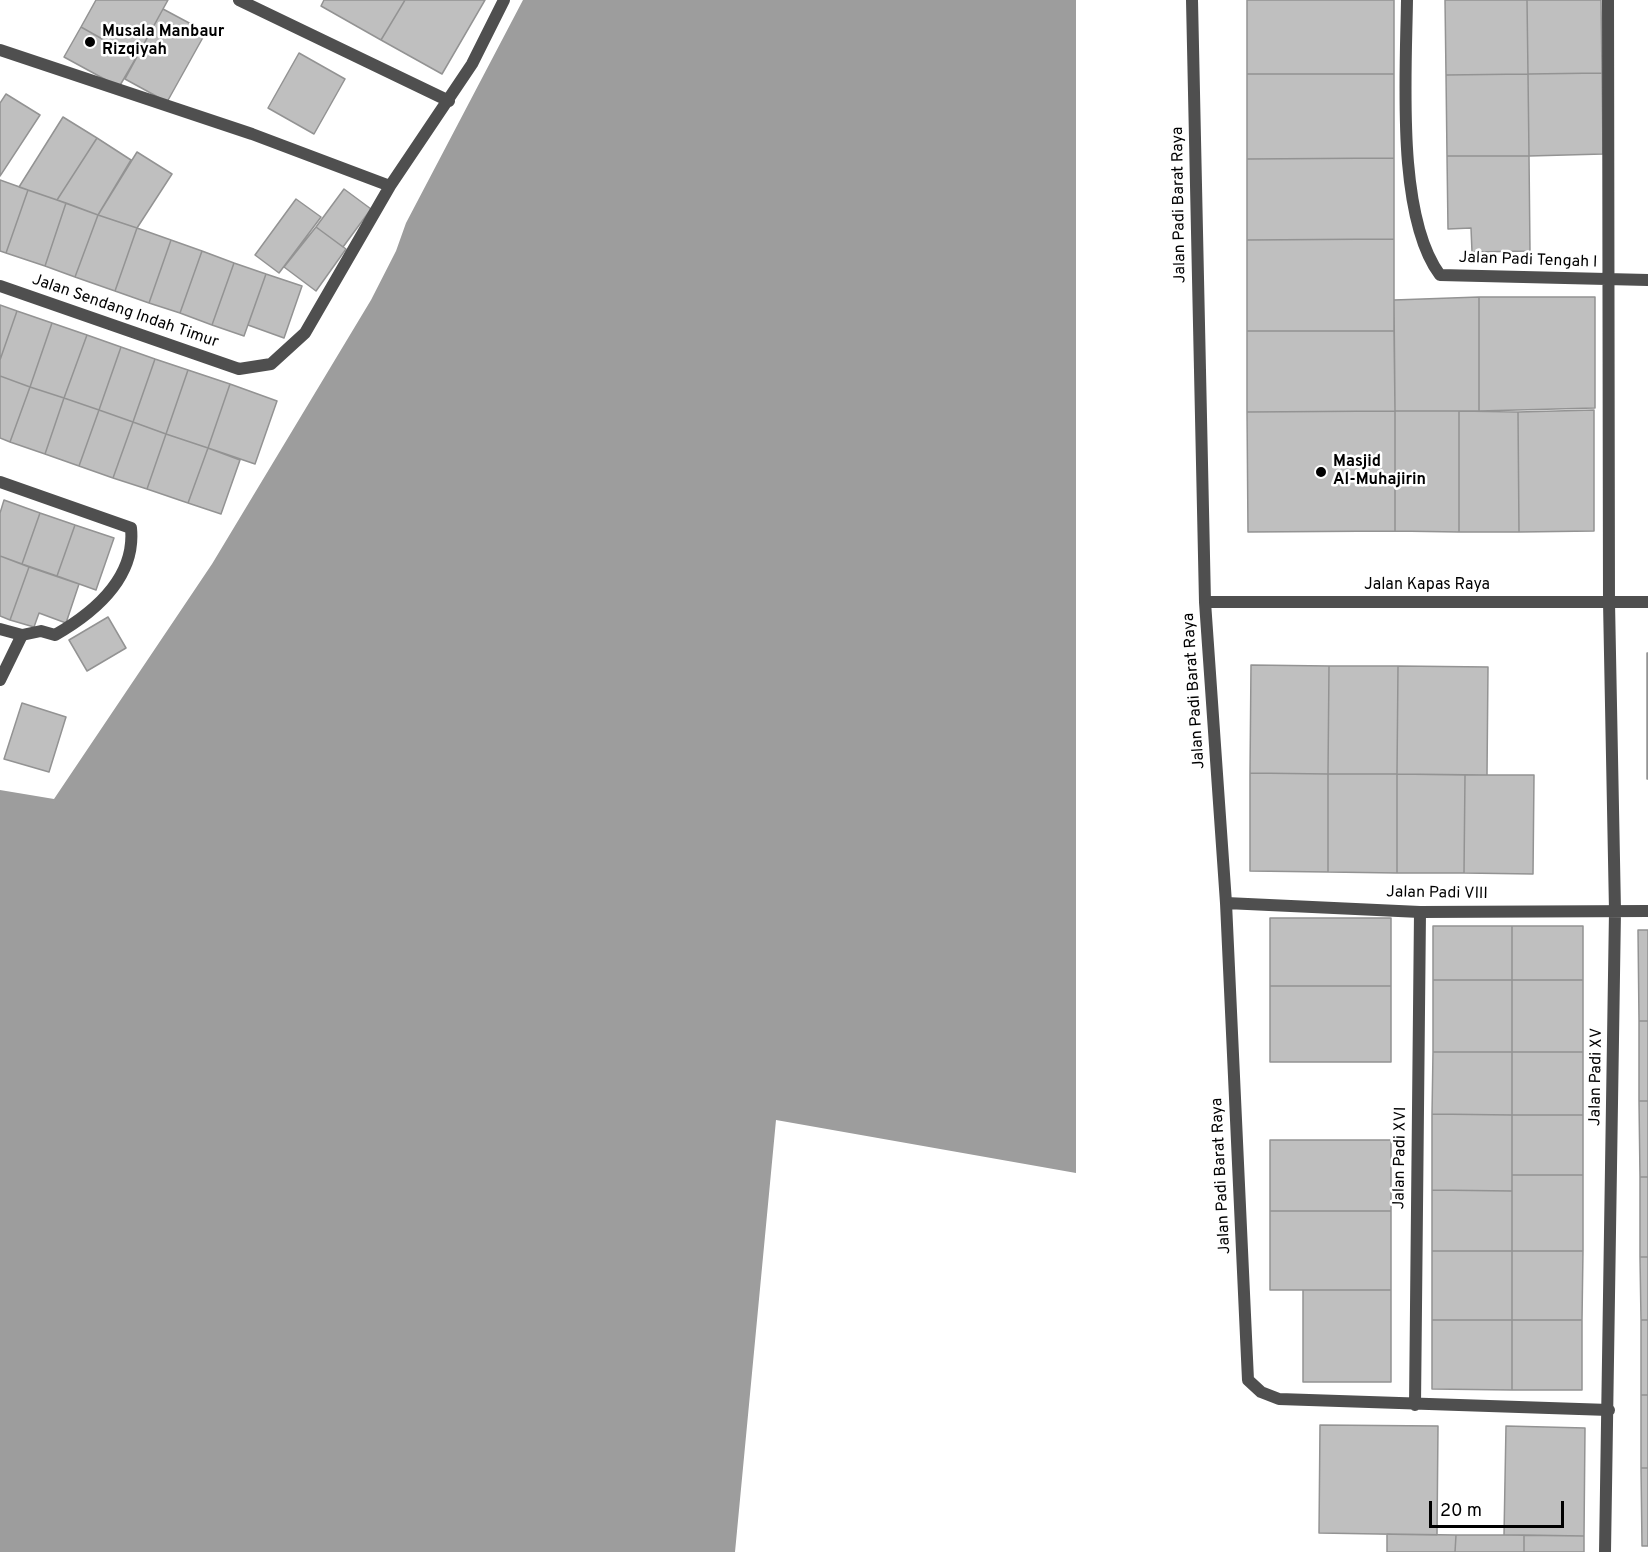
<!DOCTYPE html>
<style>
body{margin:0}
#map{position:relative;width:1648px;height:1552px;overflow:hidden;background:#fff;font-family:Overpass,sans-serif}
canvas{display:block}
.scale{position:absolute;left:1429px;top:1501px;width:135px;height:27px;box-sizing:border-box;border:3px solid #000;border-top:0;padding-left:8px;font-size:18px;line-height:21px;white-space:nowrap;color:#000;-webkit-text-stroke:4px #fff;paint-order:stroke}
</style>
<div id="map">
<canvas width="1648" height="1552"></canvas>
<div class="scale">20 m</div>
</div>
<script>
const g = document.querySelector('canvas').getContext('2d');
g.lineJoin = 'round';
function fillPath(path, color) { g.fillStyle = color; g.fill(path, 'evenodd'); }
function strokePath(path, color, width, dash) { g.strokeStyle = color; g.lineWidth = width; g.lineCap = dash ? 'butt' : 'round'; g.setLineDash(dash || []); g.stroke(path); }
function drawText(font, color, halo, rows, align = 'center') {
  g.font = font + ' Overpass,sans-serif'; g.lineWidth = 5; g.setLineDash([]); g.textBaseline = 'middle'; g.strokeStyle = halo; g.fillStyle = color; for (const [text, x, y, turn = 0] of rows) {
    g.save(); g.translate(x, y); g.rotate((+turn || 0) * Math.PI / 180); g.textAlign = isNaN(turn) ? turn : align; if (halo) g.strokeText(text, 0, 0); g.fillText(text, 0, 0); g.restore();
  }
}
const water = new Path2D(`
 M 523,0 L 1076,0 L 1076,1173 L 776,1120 L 735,1552 L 0,1552 L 0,790 L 54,799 L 212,564 L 371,300 L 396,251 L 406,223 Z`);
const building = new Path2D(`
 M 96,0 L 168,0 L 136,58 L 81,27 Z
 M 324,0 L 405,0 L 381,40 L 321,6 Z
 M 405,0 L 485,0 L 442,74 L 381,40 Z
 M 1247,0 L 1394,0 L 1394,74 L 1247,74 Z
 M 1445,0 L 1527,0 L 1528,74 L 1446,75 Z
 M 1527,0 L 1601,0 L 1602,73 L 1528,74 Z
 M 163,9 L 206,32 L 167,102 L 125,79 Z
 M 81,27 L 136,58 L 119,87 L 64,57 Z
 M 299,53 L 345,79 L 314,134 L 268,108 Z
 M 1602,73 L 1603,154 L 1529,156 L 1528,74 Z
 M 1247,74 L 1394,74 L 1394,158 L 1247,159 Z
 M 1528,74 L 1529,156 L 1447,156 L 1446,75 Z
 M 6,94 L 40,115 L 0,176 L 0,103 Z
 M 63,117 L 97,138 L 57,200 L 19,187 Z
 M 97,138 L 131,160 L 98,215 L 57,200 Z
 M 137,152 L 172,174 L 137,228 L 98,215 Z
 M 1447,156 L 1529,156 L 1530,251 L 1472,252 L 1471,228 L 1448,229 Z
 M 1394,158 L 1394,239 L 1247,240 L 1247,159 Z
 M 0,180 L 28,190 L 6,253 L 0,251 Z
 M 344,189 L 371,209 L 343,247 L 316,227 Z
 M 28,190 L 66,203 L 45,266 L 6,253 Z
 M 296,199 L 321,217 L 279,273 L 255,255 Z
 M 66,203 L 98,215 L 75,277 L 45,266 Z
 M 98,215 L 137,228 L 115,291 L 75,277 Z
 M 316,227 L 346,249 L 316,291 L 284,267 Z
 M 137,228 L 171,240 L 149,303 L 115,291 Z
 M 1394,239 L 1394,331 L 1247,331 L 1247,240 Z
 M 171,240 L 202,251 L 180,313 L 149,303 Z
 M 202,251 L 234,263 L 212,325 L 180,313 Z
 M 234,263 L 266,274 L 244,336 L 212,325 Z
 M 266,274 L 302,286 L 284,338 L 248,325 Z
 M 1479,297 L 1595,297 L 1595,408 L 1479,411 Z
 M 1479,297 L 1479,411 L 1395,411 L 1394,300 Z
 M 0,305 L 17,311 L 0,360 Z
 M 17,311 L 52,323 L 30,387 L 0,376 L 0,360 Z
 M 52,323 L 87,335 L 64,398 L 30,387 Z
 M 1247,331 L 1394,331 L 1395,411 L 1247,412 Z
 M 87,335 L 121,347 L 99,410 L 64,398 Z
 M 121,347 L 155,359 L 133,422 L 99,410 Z
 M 155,359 L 188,370 L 166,434 L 133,422 Z
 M 188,370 L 230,384 L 208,448 L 166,434 Z
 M 0,376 L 30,387 L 10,442 L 0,438 Z
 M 230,384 L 277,401 L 255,464 L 208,448 Z
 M 30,387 L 64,398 L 45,454 L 10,442 Z
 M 64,398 L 99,410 L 79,466 L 45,454 Z
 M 99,410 L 133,422 L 113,478 L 79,466 Z
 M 1594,410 L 1594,531 L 1519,532 L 1518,412 Z
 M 1395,411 L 1459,411 L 1459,532 L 1395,531 Z
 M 1395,411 L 1395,531 L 1248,532 L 1247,412 Z
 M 1459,411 L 1518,412 L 1519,532 L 1459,532 Z
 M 133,422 L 166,434 L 147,489 L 113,478 Z
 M 166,434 L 208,448 L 188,503 L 147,489 Z
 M 208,448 L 240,460 L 221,514 L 188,503 Z
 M 4,500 L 40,513 L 22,564 L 0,556 L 0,513 Z
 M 40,513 L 75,525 L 57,576 L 22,564 Z
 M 75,525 L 114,538 L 96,590 L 57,576 Z
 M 0,556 L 29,567 L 10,620 L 0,616 Z
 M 29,567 L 79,584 L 66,623 L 39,613 L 34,627 L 10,620 Z
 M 108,617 L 126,648 L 87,671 L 69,640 Z
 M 1647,653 L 1648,653 L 1648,779 L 1647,779 Z
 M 1251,665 L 1329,666 L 1328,774 L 1250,773 Z
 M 1329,666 L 1398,666 L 1397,774 L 1328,774 Z
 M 1398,666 L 1488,667 L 1487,775 L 1397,774 Z
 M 22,703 L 66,717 L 49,772 L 4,759 Z
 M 1250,773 L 1328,774 L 1328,872 L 1250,871 Z
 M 1328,774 L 1397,774 L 1397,873 L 1328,872 Z
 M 1397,774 L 1465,775 L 1464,873 L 1397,873 Z
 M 1465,775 L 1534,775 L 1533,874 L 1464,873 Z
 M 1270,918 L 1391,918 L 1391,986 L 1270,986 Z
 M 1433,926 L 1512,926 L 1512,980 L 1433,980 Z
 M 1512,926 L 1583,926 L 1583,980 L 1512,980 Z
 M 1638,930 L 1648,930 L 1648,1021 L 1639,1021 Z
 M 1433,980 L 1512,980 L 1512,1052 L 1433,1052 Z
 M 1512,980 L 1583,980 L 1583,1052 L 1512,1052 Z
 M 1270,986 L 1391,986 L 1391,1062 L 1270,1062 Z
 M 1639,1021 L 1648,1021 L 1648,1101 L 1639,1101 Z
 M 1433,1052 L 1512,1052 L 1512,1115 L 1432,1114 Z
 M 1512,1052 L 1583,1052 L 1583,1115 L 1512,1115 Z
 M 1639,1101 L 1648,1101 L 1648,1177 L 1640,1177 Z
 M 1432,1114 L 1512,1115 L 1512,1191 L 1432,1190 Z
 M 1512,1115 L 1583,1115 L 1583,1175 L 1512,1175 Z
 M 1270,1140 L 1391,1140 L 1391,1211 L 1270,1211 Z
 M 1512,1175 L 1583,1175 L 1583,1251 L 1512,1251 Z
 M 1640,1177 L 1648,1177 L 1648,1257 L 1640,1257 Z
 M 1432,1190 L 1512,1191 L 1512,1251 L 1432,1251 Z
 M 1270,1211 L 1391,1211 L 1391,1290 L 1270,1290 Z
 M 1432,1251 L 1512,1251 L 1512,1320 L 1432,1320 Z
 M 1512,1251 L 1583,1251 L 1582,1320 L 1512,1320 Z
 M 1640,1257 L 1648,1257 L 1648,1320 L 1641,1320 Z
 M 1303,1290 L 1391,1290 L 1391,1382 L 1303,1382 Z
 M 1432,1320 L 1512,1320 L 1512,1390 L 1432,1389 Z
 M 1512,1320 L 1582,1320 L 1582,1390 L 1512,1390 Z
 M 1641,1320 L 1648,1320 L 1648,1395 L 1641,1395 Z
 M 1641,1395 L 1648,1395 L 1648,1468 L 1641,1468 Z
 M 1320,1425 L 1438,1426 L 1437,1535 L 1319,1533 Z
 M 1506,1426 L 1585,1428 L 1584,1536 L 1504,1535 Z
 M 1641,1468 L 1648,1468 L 1648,1546 L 1642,1546 Z
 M 1387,1534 L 1456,1535 L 1455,1552 L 1387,1552 Z
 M 1456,1535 L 1524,1535 L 1524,1552 L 1455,1552 Z
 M 1524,1535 L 1584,1536 L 1584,1552 L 1524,1552 Z`);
const lane = new Path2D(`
 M 0,680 L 22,635`);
const street = new Path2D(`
 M 239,0 L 449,101
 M 1192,0 L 1205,602 L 1226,903 L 1248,1380 L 1261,1392 L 1279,1399 L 1609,1410
 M 1407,0 C 1406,74 1396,216 1440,275 L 1648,280
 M 0,50 L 252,134 L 390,186
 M 0,286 L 239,369 L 271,364 L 305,333 L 390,186 L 472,64 L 504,0
 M 0,482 L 131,528 C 136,578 95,612 55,635 L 41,631 L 22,635 L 0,629
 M 1205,602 L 1648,602
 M 1226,903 L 1420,912 L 1648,911
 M 1415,1405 L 1420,912
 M 1605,1552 L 1615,911 L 1609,602 L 1608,0`);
const markers = [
 [90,42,6,"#000"],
 [1321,472,6,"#000"]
];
const poiNames = [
 ["Musala Manbaur",102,33],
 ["Rizqiyah",102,51],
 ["Masjid",1333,463],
 ["Al-Muhajirin",1333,481]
];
const streetNames = [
 ["Jalan Padi Barat Raya",1180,205,-91],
 ["Jalan Padi Tengah I",1528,261,2],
 ["Jalan Sendang Indah Timur",125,312,19],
 ["Jalan Kapas Raya",1427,586],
 ["Jalan Padi Barat Raya",1195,691,-94],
 ["Jalan Padi VIII",1437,894,1],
 ["Jalan Padi XV",1597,1077,-89],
 ["Jalan Padi XVI",1401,1158,-89],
 ["Jalan Padi Barat Raya",1222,1176,-93]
];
fillPath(water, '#9d9d9d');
fillPath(building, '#bfbfbf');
strokePath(building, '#939393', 1.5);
strokePath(lane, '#4f4f4f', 12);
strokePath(street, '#4f4f4f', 12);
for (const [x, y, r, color] of markers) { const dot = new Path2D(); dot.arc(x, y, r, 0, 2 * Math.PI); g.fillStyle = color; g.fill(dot); strokePath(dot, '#fff', 2); }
drawText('bold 16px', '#000', '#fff', poiNames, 'left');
drawText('16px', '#000', '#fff', streetNames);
</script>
